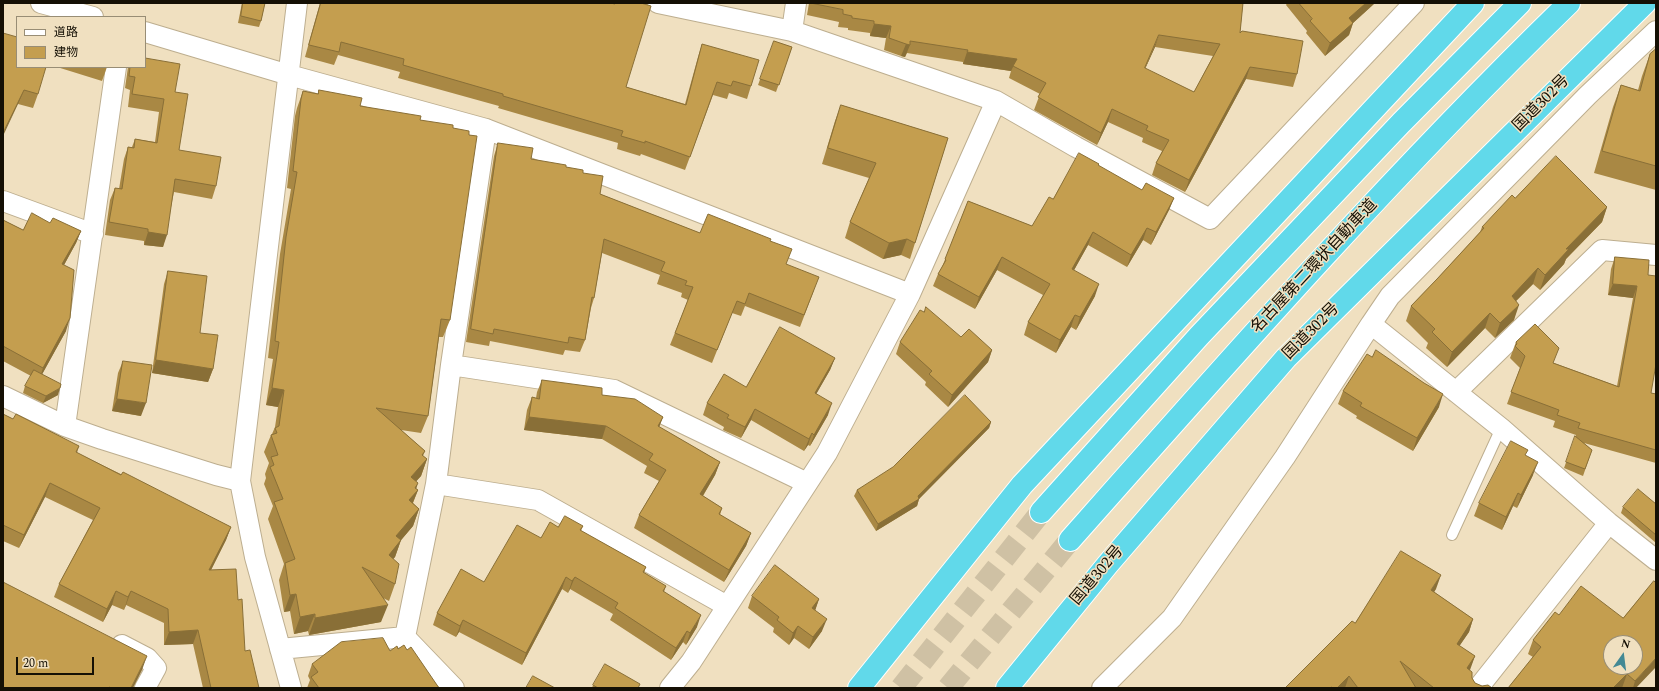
<!DOCTYPE html>
<meta charset="utf-8">
<style>
body{margin:0}
#map{position:relative;width:1659px;height:691px;overflow:hidden;background:#f0e0c0;font-family:Spectral,"Noto Sans JP",serif}
canvas{display:block}
.frame{position:absolute;inset:0;border:4px solid #151005;pointer-events:none}
.legend{position:absolute;left:16px;top:16px;width:130px;height:52px;box-sizing:border-box;background:#f0e0c0;border:1px solid #988d75;margin:0;padding:5px 7px;list-style:none;font-size:12px;color:#151005}
.legend li{display:flex;align-items:center;gap:8px;height:20px}
.legend b{width:20px;border:1px solid #988d75}
.north{position:absolute;left:1603px;top:635px;width:40px;height:40px;box-sizing:border-box;background:#f0e0c0;border:1px solid #988d75;border-radius:50%;rotate:14deg;font-size:11px;font-weight:700;line-height:16px;text-align:center;color:#151005}
.north::after{content:'';display:block;margin:auto;width:14px;height:18px;background:#438994;clip-path:polygon(50% 0,100% 100%,50% 72%,0 100%)}
.scale{position:absolute;left:16px;top:657px;width:78px;height:18px;box-sizing:border-box;border:2px solid #151005;border-top:0;padding-left:5px;font-size:12px;line-height:14px;white-space:nowrap;color:#151005;-webkit-text-stroke:3px #f0e0c0;paint-order:stroke}
</style>
<div id="map">
<canvas width="1659" height="691"></canvas>
<div class="frame"></div>
<ul class="legend">
<li><b style="height:5px;background:#fff"></b>道路</li>
<li><b style="height:11px;background:#c49e4f"></b>建物</li>
</ul>
<div class="north">N</div>
<div class="scale">20 m</div>
</div>
<script>
const g = document.querySelector('canvas').getContext('2d');
g.lineJoin = 'round';
function strokePath(path, color, width, dash) { g.strokeStyle = color; g.lineWidth = width; g.lineCap = dash ? 'butt' : 'round'; g.setLineDash(dash || []); g.stroke(path); }
function fillPath(path, color) { g.fillStyle = color; g.fill(path, 'evenodd'); }
function drawText(font, color, halo, rows, align = 'center') {
  g.font = font + ' Spectral,"Noto Sans JP",serif'; g.lineWidth = 3; g.setLineDash([]); g.textBaseline = 'middle'; g.strokeStyle = halo; g.fillStyle = color; for (const [text, x, y, turn = 0] of rows) {
    g.save(); g.translate(x, y); g.rotate((+turn || 0) * Math.PI / 180); g.textAlign = isNaN(turn) ? turn : align; if (halo) g.strokeText(text, 0, 0); g.fillText(text, 0, 0); g.restore();
  }
}
const highwayTunnel = new Path2D(`
 M 901,688 L 1041,512
 M 948,688 L 1070,540`);
const lane = new Path2D(`
 M 1452,535 L 1501,428`);
const street = new Path2D(`
 M 41,3 L 93,17
 M 658,3 L 792,31 L 996,101 L 1076,147 L 1210,219 L 1414,3
 M 792,31 L 796,3
 M 145,32 L 289,75 L 486,129 L 910,294
 M 3,201 L 93,234
 M 1371,324 L 1501,428 L 1609,523 L 1656,560
 M 451,365 L 614,390 L 807,483
 M 1456,392 L 1602,250 L 1656,255
 M 3,396 L 65,426 L 102,439 L 216,475 L 240,481
 M 65,426 L 116,67
 M 436,484 L 538,500 L 727,606
 M 405,637 L 436,484 L 451,365 L 486,129
 M 405,637 L 454,688
 M 122,645 L 147,658 L 156,668 L 145,688
 M 280,649 L 405,637
 M 291,688 L 255,557 L 240,481 L 297,3
 M 670,688 L 691,662 L 827,453 L 910,294 L 996,101
 M 1102,688 L 1172,618 L 1285,457 L 1371,324 L 1390,296 L 1588,95 L 1656,31
 M 1478,688 L 1609,523`);
const highway = new Path2D(`
 M 1041,512 L 1199,336 L 1401,123 L 1520,3
 M 1070,540 C 1232,357 1394,173 1569,3
 M 859,688 L 1022,485 L 1473,3
 M 1007,688 L 1108,564 L 1286,358 L 1645,3`);
const wall = new Path2D(`
 M 242,3 L 265,3 L 261,21 L 259,27 L 238,23 Z
 M 320,3 L 610,3 L 615,4 L 615,3 L 641,3 L 626,87 L 685,104 L 698,57 L 702,44 L 751,86 L 747,99 L 729,93 L 727,99 L 713,95 L 685,170 L 641,154 L 640,156 L 617,149 L 618,143 L 498,108 L 499,106 L 398,78 L 400,72 L 338,55 L 334,65 L 305,57 Z
 M 809,3 L 1243,3 L 1240,33 L 1297,74 L 1293,87 L 1246,79 L 1185,192 L 1152,175 L 1156,163 L 1162,151 L 1142,142 L 1143,138 L 1108,122 L 1097,145 L 1034,110 L 1040,94 L 1009,78 L 1011,71 L 963,64 L 963,62 L 907,53 L 905,57 L 901,56 L 884,50 L 886,38 L 870,36 L 870,33 L 848,30 L 848,28 L 838,27 L 839,22 L 807,15 ZM 1155,47 L 1213,56 L 1194,92 L 1145,69 Z
 M 1287,3 L 1375,3 L 1353,23 L 1349,35 L 1325,56 L 1306,33 L 1307,31 L 1286,5 Z
 M 3,33 L 38,94 L 33,108 L 18,104 Z
 M 774,41 L 792,47 L 776,92 L 758,85 Z
 M 1656,49 L 1656,190 L 1594,173 L 1613,107 L 1621,85 L 1638,90 L 1642,76 L 1650,54 Z
 M 57,67 L 107,67 L 102,81 Z
 M 128,67 L 145,67 L 175,92 L 179,150 L 216,186 L 212,199 L 174,192 L 163,247 L 144,245 L 144,241 L 105,235 L 110,200 L 115,188 L 119,189 L 124,159 L 128,147 L 132,147 L 135,139 L 155,142 L 159,112 L 128,107 L 130,90 L 125,88 Z
 M 319,90 L 360,106 L 420,120 L 453,128 L 450,320 L 443,337 L 439,337 L 428,416 L 421,433 L 401,430 L 425,451 L 423,456 L 427,459 L 421,476 L 416,481 L 416,489 L 418,490 L 413,503 L 419,509 L 413,526 L 401,540 L 395,557 L 393,559 L 395,584 L 389,601 L 383,598 L 381,622 L 309,635 L 308,631 L 294,634 L 290,611 L 284,612 L 279,580 L 284,564 L 268,519 L 273,506 L 264,484 L 266,478 L 265,474 L 269,463 L 264,452 L 271,435 L 272,434 L 275,427 L 278,407 L 266,405 L 273,359 L 268,358 L 280,254 L 291,189 L 287,188 L 295,116 L 297,108 L 303,91 L 318,94 Z
 M 841,105 L 948,138 L 915,243 L 910,259 L 901,255 L 883,259 L 845,238 L 850,222 L 869,178 L 822,164 L 835,121 Z
 M 498,143 L 531,159 L 566,167 L 583,173 L 600,194 L 700,233 L 770,241 L 786,264 L 814,290 L 800,327 L 745,306 L 741,316 L 732,313 L 712,363 L 670,345 L 688,300 L 681,297 L 682,293 L 657,284 L 660,275 L 602,253 L 594,298 L 591,308 L 585,340 L 580,352 L 565,350 L 563,355 L 490,341 L 489,346 L 466,342 L 494,156 Z
 M 1098,166 L 1142,190 L 1174,198 L 1169,210 L 1151,245 L 1143,240 L 1127,267 L 1088,245 L 1074,270 L 1095,296 L 1076,330 L 1071,327 L 1056,353 L 1024,335 L 1028,322 L 1043,295 L 997,270 L 975,309 L 933,286 L 938,274 L 942,267 L 968,201 L 1032,226 L 1053,199 Z
 M 1515,198 L 1607,207 L 1602,222 L 1566,259 L 1564,264 L 1540,290 L 1533,284 L 1516,301 L 1514,320 L 1495,338 L 1485,328 L 1447,367 L 1426,348 L 1428,343 L 1406,321 L 1411,306 L 1437,279 L 1480,232 L 1482,227 Z
 M 3,220 L 23,230 L 50,223 L 81,231 L 76,243 L 64,265 L 66,331 L 42,374 L 58,395 L 43,403 L 23,393 L 25,386 L 31,376 L 3,361 Z
 M 1615,257 L 1648,275 L 1651,393 L 1656,394 L 1656,463 L 1584,443 L 1592,450 L 1583,476 L 1564,468 L 1576,435 L 1553,427 L 1555,421 L 1507,404 L 1520,368 L 1510,358 L 1516,342 L 1554,363 L 1617,386 L 1633,298 L 1608,295 L 1611,269 Z
 M 168,271 L 200,333 L 213,369 L 208,382 L 152,373 L 164,284 Z
 M 961,337 L 992,350 L 988,362 L 948,407 L 925,385 L 926,382 L 896,354 L 900,342 Z
 M 835,358 L 830,370 L 816,394 L 828,415 L 810,446 L 808,445 L 804,451 L 751,420 L 741,438 L 723,430 L 724,427 L 703,415 L 707,403 L 746,387 Z
 M 123,361 L 141,416 L 112,411 L 118,373 Z
 M 542,380 L 602,395 L 663,417 L 659,427 L 720,462 L 715,475 L 703,496 L 722,508 L 720,515 L 751,533 L 746,546 L 724,582 L 634,528 L 639,515 L 659,481 L 644,473 L 647,466 L 602,439 L 524,430 L 527,410 L 532,397 L 536,398 L 537,392 Z
 M 1343,391 L 1439,407 L 1413,451 L 1356,418 L 1357,416 L 1338,404 Z
 M 3,414 L 13,419 L 79,446 L 77,453 L 231,527 L 226,540 L 211,570 L 238,600 L 245,651 L 259,688 L 203,688 L 193,644 L 164,645 L 164,623 L 126,605 L 124,610 L 112,605 L 103,622 L 54,597 L 59,584 L 93,520 L 45,497 L 19,548 L 3,541 Z
 M 991,422 L 989,428 L 919,499 L 917,506 L 876,531 L 854,496 L 857,490 Z
 M 1526,456 L 1533,475 L 1517,508 L 1513,506 L 1502,530 L 1474,516 L 1479,503 Z
 M 1656,504 L 1656,543 L 1621,513 L 1623,507 Z
 M 583,526 L 581,531 L 646,567 L 644,573 L 666,586 L 664,592 L 697,627 L 686,645 L 683,642 L 671,660 L 610,620 L 613,614 L 570,589 L 568,593 L 562,589 L 522,665 L 459,632 L 456,637 L 433,625 L 437,613 L 484,582 L 541,538 L 558,527 Z
 M 1654,581 L 1636,688 L 1623,688 L 1622,687 L 1622,688 L 1508,688 L 1533,657 L 1528,654 L 1533,640 L 1559,615 L 1623,618 Z
 M 1436,589 L 1434,592 L 1473,619 L 1469,632 L 1459,646 L 1475,656 L 1469,670 L 1472,678 L 1475,683 L 1482,686 L 1492,688 L 1285,688 Z
 M 752,596 L 819,599 L 815,610 L 822,631 L 809,649 L 794,638 L 789,645 L 773,632 L 774,628 L 748,608 Z
 M 398,649 L 407,650 L 439,688 L 307,688 L 310,680 L 308,676 L 312,664 L 390,651 Z
 M 593,685 L 639,688 L 592,688 Z`);
const shadedWall = new Path2D(`
 M 1366,3 L 1375,3 L 1353,23 L 1349,35 L 1325,56 L 1330,43 L 1349,18 Z
 M 874,24 L 891,26 L 886,38 L 870,36 Z
 M 1159,35 L 1155,47 L 1140,80 L 1145,68 Z
 M 906,44 L 910,45 L 905,57 L 901,56 Z
 M 967,52 L 1017,59 L 1011,71 L 963,64 Z
 M 1250,67 L 1246,79 L 1185,192 L 1189,180 Z
 M 24,90 L 18,104 L 3,136 L 3,133 Z
 M 1112,109 L 1108,122 L 1097,145 L 1101,133 Z
 M 1174,198 L 1169,210 L 1151,245 L 1156,232 Z
 M 1607,207 L 1602,222 L 1566,259 L 1564,264 L 1540,290 L 1545,275 L 1566,249 Z
 M 1147,228 L 1143,240 L 1127,267 L 1131,255 Z
 M 81,231 L 76,243 L 58,276 L 62,264 Z
 M 148,232 L 167,235 L 163,247 L 144,245 Z
 M 1093,232 L 1088,245 L 1068,281 L 1072,269 Z
 M 907,239 L 901,255 L 883,259 L 889,243 Z
 M 1002,257 L 997,270 L 975,309 L 979,297 Z
 M 1538,268 L 1533,284 L 1506,311 L 1512,296 Z
 M 1099,284 L 1095,296 L 1076,330 L 1080,317 Z
 M 1613,284 L 1637,286 L 1633,298 L 1608,295 Z
 M 1519,305 L 1514,320 L 1495,338 L 1500,323 Z
 M 1490,313 L 1485,328 L 1447,367 L 1452,352 Z
 M 1075,315 L 1071,327 L 1056,353 L 1060,340 Z
 M 70,318 L 66,331 L 39,380 L 43,368 Z
 M 992,350 L 988,362 L 948,407 L 952,395 Z
 M 835,358 L 830,370 L 810,405 L 815,393 Z
 M 156,360 L 213,369 L 208,382 L 152,373 Z
 M 60,388 L 58,395 L 43,403 L 46,396 Z
 M 272,388 L 284,390 L 278,407 L 266,405 Z
 M 1443,394 L 1439,407 L 1413,451 L 1417,438 Z
 M 117,399 L 146,403 L 141,416 L 112,411 Z
 M 832,403 L 828,415 L 810,446 L 814,435 Z
 M 755,409 L 751,420 L 741,438 L 745,427 Z
 M 529,417 L 606,426 L 602,439 L 524,430 Z
 M 663,417 L 658,430 L 658,426 Z
 M 991,422 L 989,428 L 918,500 L 919,499 L 917,506 L 876,531 L 878,524 L 918,496 Z
 M 812,433 L 808,445 L 804,451 L 809,439 Z
 M 427,459 L 421,476 L 405,494 L 411,477 Z
 M 720,462 L 715,475 L 696,507 L 700,494 Z
 M 1538,462 L 1533,475 L 1517,508 L 1521,495 Z
 M 50,483 L 45,497 L 19,548 L 24,535 Z
 M 418,483 L 415,493 L 418,490 L 411,507 L 409,500 L 415,488 Z
 M 1518,493 L 1513,506 L 1502,530 L 1506,517 Z
 M 419,509 L 413,526 L 397,545 L 401,540 L 395,557 L 382,572 L 396,536 Z
 M 231,527 L 226,540 L 204,584 L 209,570 Z
 M 751,533 L 746,546 L 724,582 L 729,570 Z
 M 1441,575 L 1436,589 L 1426,604 L 1431,590 Z
 M 566,577 L 562,589 L 522,665 L 526,653 Z
 M 575,577 L 570,589 L 568,593 L 572,581 Z
 M 116,591 L 112,605 L 103,622 L 107,609 Z
 M 131,591 L 126,605 L 124,610 L 128,597 Z
 M 296,594 L 290,611 L 284,612 L 290,595 Z
 M 819,599 L 815,611 L 812,608 Z
 M 388,605 L 381,622 L 309,635 L 315,618 Z
 M 315,614 L 308,631 L 294,634 L 300,617 Z
 M 701,615 L 697,627 L 686,645 L 690,633 Z
 M 827,619 L 822,631 L 809,649 L 813,637 Z
 M 1473,619 L 1469,632 L 1452,657 L 1457,644 Z
 M 463,620 L 459,632 L 456,637 L 460,626 Z
 M 798,626 L 794,638 L 789,645 L 793,633 Z
 M 198,630 L 193,644 L 164,645 L 169,632 Z
 M 687,631 L 683,642 L 671,660 L 676,648 Z
 M 147,656 L 142,670 L 133,688 L 131,688 Z
 M 1475,656 L 1470,670 L 1462,682 L 1467,668 Z
 M 1656,658 L 1656,667 L 1636,688 L 1633,688 L 1635,681 Z
 M 1627,674 L 1622,688 L 1613,688 Z
 M 1349,676 L 1345,688 L 1337,688 Z`);
const building = new Path2D(`
 M 243,3 L 265,3 L 261,21 L 241,16 Z
 M 321,3 L 610,3 L 615,4 L 616,3 L 641,3 L 651,6 L 626,87 L 686,105 L 702,44 L 759,60 L 751,86 L 733,81 L 731,86 L 717,82 L 690,157 L 645,141 L 645,143 L 621,136 L 623,131 L 503,96 L 503,94 L 403,65 L 404,59 L 341,42 L 339,52 L 309,45 Z
 M 811,3 L 1243,3 L 1240,33 L 1242,31 L 1303,41 L 1297,74 L 1250,67 L 1189,180 L 1156,163 L 1169,140 L 1146,130 L 1148,126 L 1112,109 L 1101,133 L 1038,97 L 1046,83 L 1013,66 L 1017,59 L 967,52 L 968,50 L 910,41 L 910,45 L 906,44 L 889,38 L 891,26 L 874,24 L 874,21 L 852,18 L 852,16 L 843,14 L 843,10 ZM 1159,35 L 1220,44 L 1194,92 L 1145,68 Z
 M 1299,3 L 1366,3 L 1349,18 L 1353,23 L 1330,43 L 1310,21 L 1312,19 Z
 M 3,33 L 17,37 L 17,67 L 46,67 L 38,94 L 24,90 L 3,133 Z
 M 774,41 L 792,47 L 779,85 L 760,79 Z
 M 1656,49 L 1656,166 L 1602,151 L 1621,85 L 1640,91 L 1650,54 Z
 M 145,58 L 180,64 L 175,92 L 188,94 L 179,150 L 221,157 L 216,186 L 175,179 L 167,235 L 148,232 L 148,229 L 109,222 L 115,188 L 122,189 L 128,147 L 134,148 L 135,139 L 157,143 L 164,99 L 132,94 L 135,77 L 129,76 L 130,67 L 145,67 Z
 M 319,90 L 362,98 L 360,106 L 421,116 L 420,120 L 453,125 L 453,128 L 469,131 L 469,135 L 477,136 L 450,320 L 441,319 L 428,416 L 376,408 L 425,451 L 422,455 L 427,459 L 411,477 L 418,483 L 415,488 L 418,490 L 409,500 L 419,509 L 396,536 L 401,540 L 389,555 L 399,564 L 395,584 L 362,567 L 388,605 L 315,618 L 315,614 L 300,617 L 296,594 L 290,595 L 285,563 L 295,559 L 274,502 L 283,499 L 270,467 L 274,465 L 271,457 L 278,455 L 271,435 L 277,433 L 275,428 L 279,426 L 284,390 L 272,388 L 279,342 L 275,341 L 286,237 L 297,172 L 293,171 L 301,99 L 303,91 L 318,94 Z
 M 841,105 L 948,138 L 915,243 L 907,239 L 889,243 L 850,222 L 876,163 L 828,148 Z
 M 498,143 L 533,148 L 531,159 L 566,165 L 566,167 L 583,170 L 583,173 L 603,176 L 600,194 L 700,233 L 708,214 L 771,239 L 770,241 L 792,249 L 786,264 L 819,277 L 804,315 L 749,293 L 745,304 L 737,301 L 717,350 L 675,333 L 693,287 L 685,285 L 687,281 L 661,271 L 665,262 L 604,239 L 594,298 L 592,297 L 585,340 L 569,337 L 568,343 L 494,329 L 493,334 L 471,329 Z
 M 1079,153 L 1099,164 L 1098,165 L 1142,190 L 1146,183 L 1174,198 L 1156,232 L 1147,228 L 1131,255 L 1093,232 L 1072,269 L 1099,284 L 1080,317 L 1075,315 L 1060,340 L 1028,322 L 1050,284 L 1002,257 L 979,297 L 938,274 L 946,260 L 945,259 L 968,201 L 1032,226 L 1049,197 L 1053,199 Z
 M 1556,156 L 1607,207 L 1566,249 L 1569,249 L 1545,275 L 1538,268 L 1512,296 L 1519,305 L 1500,323 L 1490,313 L 1452,352 L 1432,332 L 1435,329 L 1411,306 L 1437,279 L 1484,228 L 1482,227 L 1512,195 L 1515,198 Z
 M 32,213 L 50,223 L 53,218 L 81,231 L 62,264 L 74,270 L 70,318 L 43,368 L 3,346 L 3,220 L 23,230 Z
 M 1615,257 L 1649,260 L 1648,275 L 1656,276 L 1656,364 L 1651,393 L 1656,394 L 1656,450 L 1578,428 L 1580,423 L 1557,415 L 1559,410 L 1511,392 L 1525,356 L 1515,346 L 1517,344 L 1516,342 L 1535,324 L 1559,348 L 1553,363 L 1619,387 L 1637,286 L 1613,284 Z
 M 168,271 L 207,276 L 200,333 L 218,335 L 213,369 L 156,360 Z
 M 926,307 L 961,337 L 969,329 L 992,350 L 952,395 L 929,374 L 932,371 L 900,342 L 920,310 L 924,312 Z
 M 780,327 L 835,358 L 815,393 L 832,403 L 814,435 L 812,433 L 809,439 L 755,409 L 745,427 L 727,418 L 729,415 L 707,403 L 724,374 L 746,387 Z
 M 1376,350 L 1424,383 L 1443,394 L 1417,438 L 1360,406 L 1362,403 L 1343,391 L 1367,354 L 1372,357 Z
 M 123,361 L 152,365 L 146,403 L 117,399 Z
 M 34,370 L 61,384 L 60,388 L 46,396 L 25,386 Z
 M 542,380 L 602,388 L 602,395 L 635,399 L 663,417 L 658,426 L 720,462 L 700,494 L 722,508 L 719,514 L 751,533 L 729,570 L 639,515 L 666,470 L 649,460 L 653,454 L 606,426 L 529,417 L 532,397 L 539,399 Z
 M 965,395 L 991,422 L 918,496 L 919,499 L 878,524 L 857,490 L 893,467 Z
 M 3,414 L 13,419 L 16,414 L 79,446 L 76,452 L 121,475 L 123,472 L 231,527 L 209,570 L 236,569 L 238,600 L 242,599 L 245,651 L 250,650 L 259,688 L 211,688 L 198,630 L 169,632 L 168,609 L 131,591 L 128,597 L 116,591 L 107,609 L 59,584 L 100,508 L 50,483 L 24,535 L 3,525 Z
 M 1575,436 L 1592,450 L 1585,469 L 1566,462 Z
 M 1511,441 L 1528,450 L 1525,455 L 1538,462 L 1521,495 L 1518,493 L 1506,517 L 1479,503 Z
 M 1638,489 L 1656,504 L 1656,535 L 1623,507 Z
 M 565,516 L 583,526 L 580,530 L 646,567 L 643,572 L 666,586 L 663,591 L 701,615 L 690,633 L 687,631 L 676,648 L 615,608 L 618,603 L 575,577 L 572,581 L 566,577 L 526,653 L 463,620 L 460,626 L 437,613 L 461,569 L 484,582 L 517,525 L 541,538 L 550,522 L 558,527 Z
 M 1401,551 L 1441,575 L 1431,590 L 1473,619 L 1457,644 L 1475,656 L 1467,668 L 1472,672 L 1472,678 L 1475,683 L 1482,686 L 1488,685 L 1492,688 L 1434,688 L 1400,661 L 1416,688 L 1358,688 L 1349,676 L 1337,688 L 1333,688 L 1332,687 L 1330,688 L 1285,688 L 1352,621 L 1355,623 Z
 M 775,565 L 819,599 L 812,608 L 827,619 L 813,637 L 798,626 L 793,633 L 777,620 L 779,617 L 752,596 Z
 M 1654,581 L 1656,583 L 1656,658 L 1635,681 L 1627,674 L 1613,688 L 1508,688 L 1541,647 L 1533,640 L 1555,612 L 1559,615 L 1581,586 L 1623,618 ZM 1611,643 L 1635,643 L 1635,667 L 1611,667 Z
 M 3,582 L 145,655 L 147,656 L 131,688 L 111,688 L 109,687 L 109,688 L 3,688 Z
 M 383,638 L 390,651 L 397,646 L 398,649 L 404,645 L 407,650 L 411,647 L 439,688 L 319,688 L 311,677 L 318,672 L 312,664 L 341,642 Z
 M 605,664 L 640,684 L 638,688 L 598,688 L 593,685 Z
 M 533,676 L 555,688 L 526,688 Z`);
const streetNames = [
 ["国道302号",1542,104,-45],
 ["名古屋第二環状自動車道",1315,267,-47],
 ["国道302号",1312,332,-45],
 ["国道302号",1098,576,-50]
];
strokePath(highwayTunnel, '#cfc1a4', 22, [22, 11]);
strokePath(lane, '#bdae8f', 12);
strokePath(street, '#bdae8f', 22);
strokePath(highway, '#fff', 24);
strokePath(lane, '#fff', 10);
strokePath(street, '#fff', 20);
strokePath(highway, '#61d9ea', 22);
fillPath(wall, '#a98844');
fillPath(shadedWall, '#896f37');
fillPath(building, '#c49e4f');
strokePath(building, '#896f37', 1);
drawText('16px', '#151005', '#f0e0c0', streetNames);
</script>
